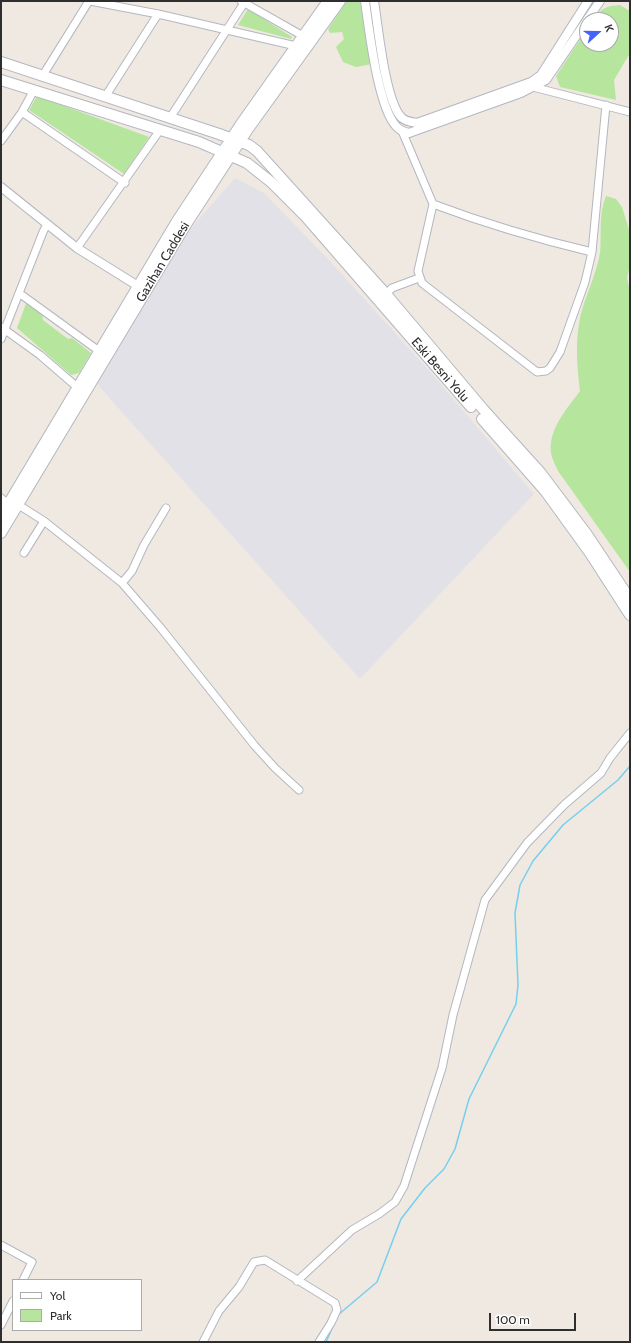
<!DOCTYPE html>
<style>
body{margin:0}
#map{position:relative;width:631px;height:1343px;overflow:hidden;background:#efe9e1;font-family:Cabin,sans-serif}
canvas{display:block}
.frame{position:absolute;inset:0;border:2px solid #2e2e2e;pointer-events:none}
.legend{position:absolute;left:12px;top:1279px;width:130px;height:52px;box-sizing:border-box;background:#fff;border:1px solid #ababab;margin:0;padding:5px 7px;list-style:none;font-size:12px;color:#2e2e2e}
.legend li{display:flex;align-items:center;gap:8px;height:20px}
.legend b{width:20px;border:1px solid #ababab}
.north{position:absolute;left:579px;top:12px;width:40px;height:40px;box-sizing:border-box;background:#fff;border:1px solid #ababab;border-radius:50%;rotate:69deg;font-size:11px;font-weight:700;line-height:16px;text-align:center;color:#2e2e2e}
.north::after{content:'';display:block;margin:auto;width:14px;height:18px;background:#4264fb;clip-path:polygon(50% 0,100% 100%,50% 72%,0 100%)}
.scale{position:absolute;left:489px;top:1313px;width:87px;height:18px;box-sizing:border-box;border:2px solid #2e2e2e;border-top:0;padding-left:5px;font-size:12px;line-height:14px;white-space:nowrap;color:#2e2e2e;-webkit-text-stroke:3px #fff;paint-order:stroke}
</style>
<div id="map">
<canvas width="631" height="1343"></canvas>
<div class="frame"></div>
<ul class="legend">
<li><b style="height:5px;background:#fff"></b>Yol</li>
<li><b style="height:11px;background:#b6e59e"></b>Park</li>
</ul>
<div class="north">K</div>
<div class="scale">100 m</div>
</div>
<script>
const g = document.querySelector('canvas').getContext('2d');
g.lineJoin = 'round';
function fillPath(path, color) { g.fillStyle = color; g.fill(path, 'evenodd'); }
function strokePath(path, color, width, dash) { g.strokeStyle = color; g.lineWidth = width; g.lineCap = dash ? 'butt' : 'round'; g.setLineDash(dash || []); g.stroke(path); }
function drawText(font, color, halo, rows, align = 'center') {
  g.font = font + ' Cabin,sans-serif'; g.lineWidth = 3; g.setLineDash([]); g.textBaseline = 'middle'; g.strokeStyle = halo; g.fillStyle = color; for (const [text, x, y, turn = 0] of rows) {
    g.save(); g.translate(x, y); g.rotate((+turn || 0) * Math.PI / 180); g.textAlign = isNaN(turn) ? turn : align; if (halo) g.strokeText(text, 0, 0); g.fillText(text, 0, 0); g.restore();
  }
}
const industrial = new Path2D(`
 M 235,178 L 264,193 L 328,259 L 433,375 L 534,494 L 360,679 L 96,383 L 191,228 Z`);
const green = new Path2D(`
 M 347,1 L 360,1 L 372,64 L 356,67 L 343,62 L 336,47 L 344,39 L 342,32 L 330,33 L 328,29 Z
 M 620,5 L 630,11 L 630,53 L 614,80 L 616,100 L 560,87 L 556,76 L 587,29 L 587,44 L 611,44 L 611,20 L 593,20 C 601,8 606,6 620,5 Z
 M 248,9 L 292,37 L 291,39 L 238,25 Z
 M 37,96 L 149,137 L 124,174 L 29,110 Z
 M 606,196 L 616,199 L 622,207 L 630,233 L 630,265 L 627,278 L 630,291 L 630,572 L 558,471 C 556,466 552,459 551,453 C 548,429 567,409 580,391 C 577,366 575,342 580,318 C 585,296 596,276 600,253 C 602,234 598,215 606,196 Z
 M 27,301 L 42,313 L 43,320 L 68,339 L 72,338 L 91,353 L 79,373 L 71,375 L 17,328 Z`);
const stream = new Path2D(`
 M 338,1315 L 377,1282 L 401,1219 L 425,1188 L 444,1169 L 455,1149 L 469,1099 L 516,1004 L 518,985 L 515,913 L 520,885 L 533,861 L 563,825 L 618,780 L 630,766
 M 326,1342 L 334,1324`);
const minor = new Path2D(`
 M 90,1 L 158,14 L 296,46
 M 241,1 L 303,36
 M 43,75 L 89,1
 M 532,84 L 533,87 L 630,112
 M 105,97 L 158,14
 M 22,112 L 125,183
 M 170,118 L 244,3
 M 402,131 L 433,204 C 486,224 537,239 592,252
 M 1,141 L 22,112 L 34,90
 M 433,204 L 418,271 L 422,283 L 537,372 L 546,371 L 550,368 L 560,352 L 585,282 L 592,252 L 606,105
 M 77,248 L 160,130
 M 19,293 L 99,351
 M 386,294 L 392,288 L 419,278
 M 1,327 L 40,355 L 77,387
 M 1,339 L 43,232 L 47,224
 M 1,498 L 8,504
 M 17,504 L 44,521 L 122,583 L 160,627 L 255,746 L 275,768 L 299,790
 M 24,553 L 44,521
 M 122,583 L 132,571 L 144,545 L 166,508
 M 1,1245 L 32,1262 L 23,1280
 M 297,1281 L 352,1230 L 379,1214 L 395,1202 L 404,1186 L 442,1068 L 453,1015 L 485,900 L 527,843 L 564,805 L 601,773 L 610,758 L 630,733
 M 1,1325 L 13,1301
 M 203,1342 L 219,1311 L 239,1287 L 254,1262 L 265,1260 L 335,1303 L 337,1310 L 331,1323 L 319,1342`);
const tertiary = new Path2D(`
 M 365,1 C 369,29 378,107 396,126 C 399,130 404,132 409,133 L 521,93 L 546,80 L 600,1
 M 374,1 C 378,26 385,102 402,118 C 407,122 412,122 417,123 L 531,82 L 541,75 L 588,1
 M 1,187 L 77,248 L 138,286`);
const secondary = new Path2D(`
 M 1,62 L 219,134 L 249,145 L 257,151 L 386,294 L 483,409 L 540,472 L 586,533 L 630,599
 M 1,80 L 199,142 L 247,163 L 271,182 L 306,217 L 471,407
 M 482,419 L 546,492 L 590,553 L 630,615
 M 1,516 L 177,221 L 241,124 L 328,1
 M 1,533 L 185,226 L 248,129 L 340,1`);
const streetNames = [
 ["Gazihan Caddesi",163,262,-59],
 ["Eski Besni Yolu",440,370,49]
];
fillPath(industrial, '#e3e1e8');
fillPath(green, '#b6e59e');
strokePath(stream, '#75cff0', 1.5);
strokePath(minor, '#b4b7c1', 9);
strokePath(tertiary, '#b4b7c1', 10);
strokePath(secondary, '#b4b7c1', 12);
strokePath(minor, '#fff', 7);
strokePath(tertiary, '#fff', 8);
strokePath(secondary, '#fff', 10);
drawText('13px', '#2e2e2e', '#fff', streetNames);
</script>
